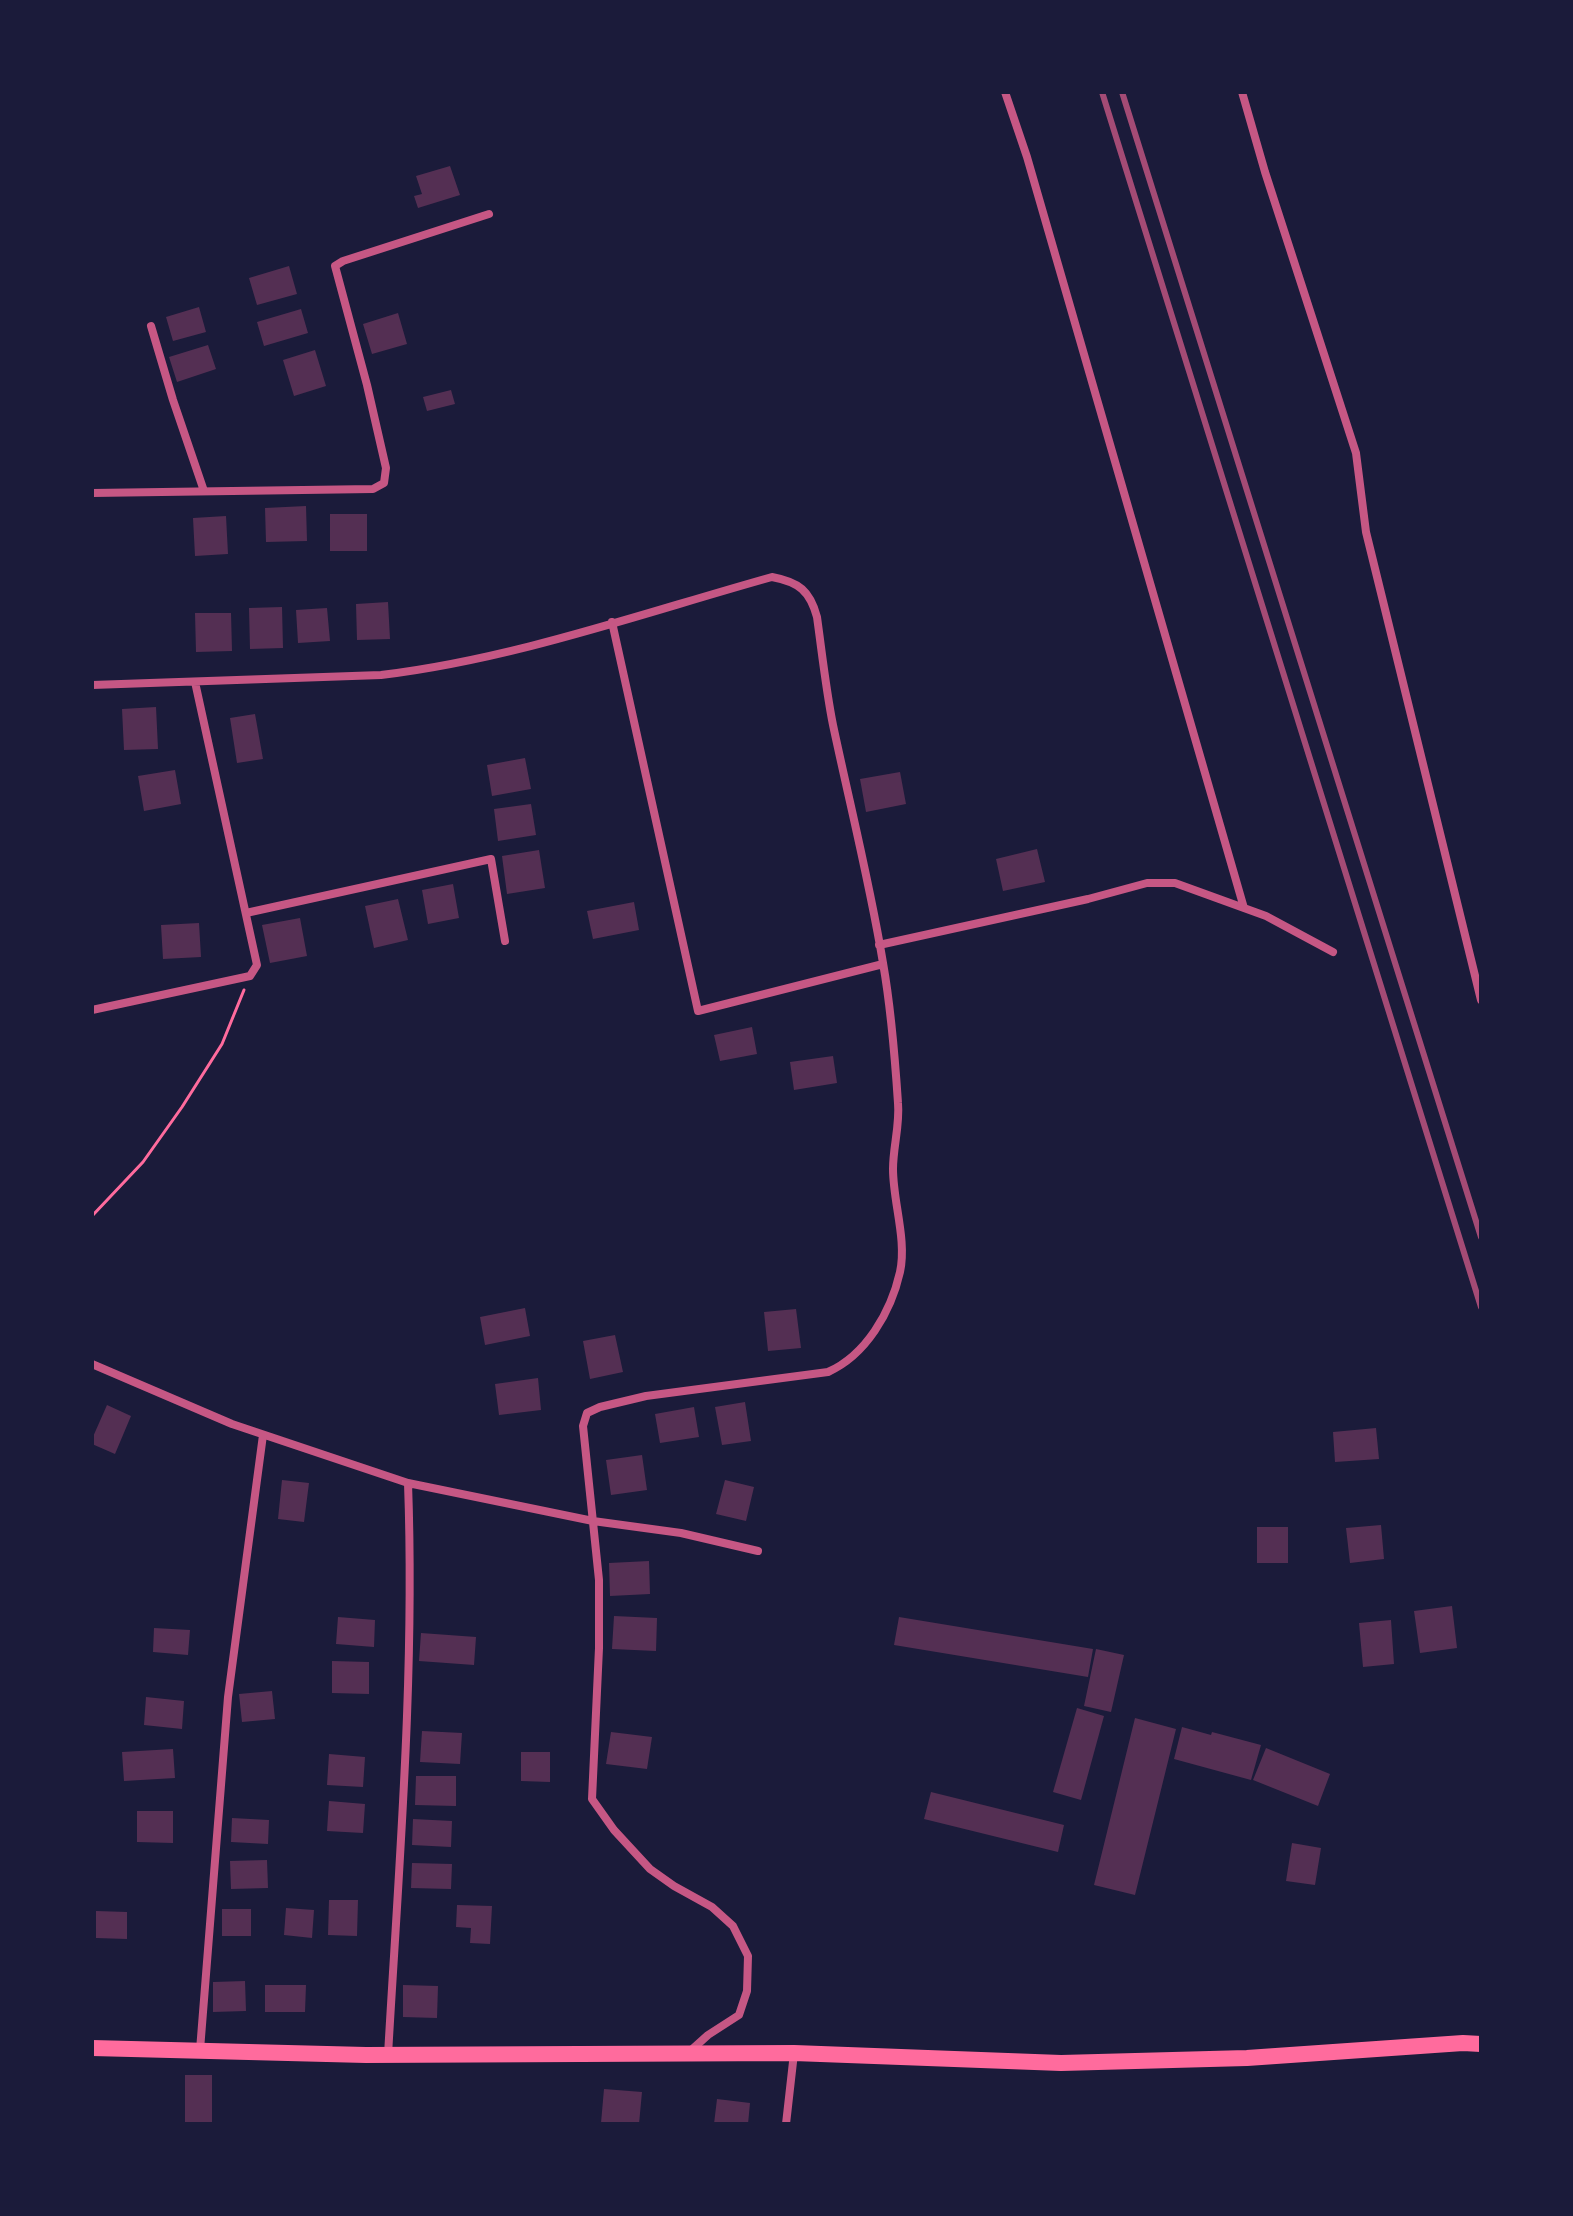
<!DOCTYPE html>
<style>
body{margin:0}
#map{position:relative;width:1573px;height:2216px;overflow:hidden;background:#1b1b3a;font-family:"Public Sans",sans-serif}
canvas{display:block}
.frame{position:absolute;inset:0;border:94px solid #1b1b3a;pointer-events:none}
</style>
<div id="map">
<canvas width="1573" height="2216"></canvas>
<div class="frame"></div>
</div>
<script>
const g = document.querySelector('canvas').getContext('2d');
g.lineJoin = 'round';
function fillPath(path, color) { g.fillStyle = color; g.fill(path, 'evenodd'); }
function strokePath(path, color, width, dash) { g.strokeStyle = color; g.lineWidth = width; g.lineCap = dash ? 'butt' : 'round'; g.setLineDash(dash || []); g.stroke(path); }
const building = new Path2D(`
 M 450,166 L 460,195 L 418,208 L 414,196 L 422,194 L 416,176 Z
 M 289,266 L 297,294 L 257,305 L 249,278 Z
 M 199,307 L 206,332 L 173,341 L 166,317 Z
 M 301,309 L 308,333 L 264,346 L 257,322 Z
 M 398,313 L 407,344 L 372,354 L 363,324 Z
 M 208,345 L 216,369 L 177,382 L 169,357 Z
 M 315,350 L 326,386 L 294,396 L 283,360 Z
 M 451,390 L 455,404 L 427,411 L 423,397 Z
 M 306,506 L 307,541 L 266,542 L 265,508 Z
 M 330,514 L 367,514 L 367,551 L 330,551 Z
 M 226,516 L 228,554 L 195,556 L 193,518 Z
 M 388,602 L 390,639 L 357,640 L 356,604 Z
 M 282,607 L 283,648 L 250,649 L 249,608 Z
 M 327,608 L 330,641 L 298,643 L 296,610 Z
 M 195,613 L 231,613 L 232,651 L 196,652 Z
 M 156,707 L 158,749 L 124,750 L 122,709 Z
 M 255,714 L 263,759 L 237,763 L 230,718 Z
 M 525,758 L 531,789 L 492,796 L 487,765 Z
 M 175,770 L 181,804 L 144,811 L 138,776 Z
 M 900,772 L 906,804 L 866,812 L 860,779 Z
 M 531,804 L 536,835 L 498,841 L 494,809 Z
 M 1037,849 L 1045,882 L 1003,891 L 996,859 Z
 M 539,850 L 545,888 L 507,894 L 502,856 Z
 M 453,884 L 459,918 L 428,924 L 422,890 Z
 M 398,899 L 408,940 L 374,948 L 365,906 Z
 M 634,902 L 639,930 L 593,939 L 587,911 Z
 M 300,918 L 307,956 L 270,963 L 262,925 Z
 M 199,923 L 201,957 L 163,959 L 161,925 Z
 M 752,1027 L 757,1054 L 720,1061 L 714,1035 Z
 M 833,1056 L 837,1083 L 794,1090 L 790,1062 Z
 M 525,1308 L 530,1336 L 485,1345 L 480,1317 Z
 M 796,1309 L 801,1348 L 768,1351 L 764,1312 Z
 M 615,1335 L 623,1372 L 590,1379 L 583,1341 Z
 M 538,1378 L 541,1410 L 499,1415 L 495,1384 Z
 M 745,1402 L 751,1441 L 722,1445 L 715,1407 Z
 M 107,1405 L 131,1416 L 115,1454 L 92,1444 L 92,1439 Z
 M 694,1407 L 699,1437 L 660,1443 L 655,1414 Z
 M 1376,1428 L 1379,1459 L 1335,1462 L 1333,1432 Z
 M 642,1455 L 647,1490 L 611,1495 L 606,1460 Z
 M 282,1480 L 309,1483 L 304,1522 L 278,1519 Z
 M 725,1480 L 754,1487 L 746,1521 L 716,1514 Z
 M 1381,1525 L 1384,1559 L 1350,1563 L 1346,1528 Z
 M 1257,1527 L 1288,1527 L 1288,1563 L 1257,1563 Z
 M 649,1561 L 650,1594 L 610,1596 L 609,1563 Z
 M 1452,1606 L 1457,1648 L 1420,1653 L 1414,1611 Z
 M 614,1616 L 657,1618 L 656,1651 L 612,1649 Z
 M 338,1617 L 375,1620 L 374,1647 L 336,1644 Z
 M 899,1617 L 1093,1649 L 1088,1677 L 894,1645 Z
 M 1391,1620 L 1394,1664 L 1363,1667 L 1359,1623 Z
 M 154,1628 L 190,1630 L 188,1655 L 153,1652 Z
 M 421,1633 L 476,1637 L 474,1665 L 419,1661 Z
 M 1096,1649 L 1124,1655 L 1111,1712 L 1084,1706 Z
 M 332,1661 L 369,1662 L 369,1694 L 332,1693 Z
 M 272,1691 L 275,1719 L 242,1722 L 239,1694 Z
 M 146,1697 L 184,1701 L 182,1729 L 144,1725 Z
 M 1077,1708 L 1104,1716 L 1081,1800 L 1053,1792 Z
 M 1135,1718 L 1176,1729 L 1135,1895 L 1094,1885 Z
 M 1182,1727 L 1211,1735 L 1212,1732 L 1261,1745 L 1251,1780 L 1174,1759 Z
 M 422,1731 L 462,1733 L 460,1764 L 420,1762 Z
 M 611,1732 L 652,1737 L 647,1769 L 606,1764 Z
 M 1266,1748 L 1330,1774 L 1318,1806 L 1253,1780 Z
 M 173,1749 L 175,1778 L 124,1781 L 122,1752 Z
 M 521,1752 L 550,1752 L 550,1782 L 521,1781 Z
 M 329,1754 L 365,1757 L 363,1787 L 327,1785 Z
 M 416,1776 L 456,1776 L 456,1806 L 415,1805 Z
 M 931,1792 L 1064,1825 L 1058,1852 L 924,1819 Z
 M 329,1801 L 365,1804 L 363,1833 L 327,1831 Z
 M 137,1811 L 173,1811 L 173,1843 L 137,1842 Z
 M 232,1818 L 269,1820 L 268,1844 L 231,1842 Z
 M 413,1819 L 452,1821 L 451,1847 L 412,1845 Z
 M 1292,1843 L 1321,1848 L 1315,1885 L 1286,1881 Z
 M 267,1860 L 268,1888 L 231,1889 L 230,1861 Z
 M 412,1863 L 452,1864 L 451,1889 L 411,1888 Z
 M 329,1900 L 358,1900 L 357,1936 L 328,1935 Z
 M 457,1905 L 492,1906 L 490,1944 L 470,1943 L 471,1928 L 456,1927 Z
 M 286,1908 L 314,1910 L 312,1938 L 284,1935 Z
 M 222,1909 L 251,1909 L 251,1936 L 222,1936 Z
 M 96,1911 L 127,1912 L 127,1939 L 96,1938 Z
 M 245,1981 L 246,2011 L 213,2012 L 213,1982 Z
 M 265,1985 L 306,1985 L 305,2012 L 265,2012 Z
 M 403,1985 L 438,1986 L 437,2018 L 403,2017 Z
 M 185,2075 L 212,2075 L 212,2124 L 185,2124 Z
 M 604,2089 L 642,2092 L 639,2124 L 601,2123 Z
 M 717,2099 L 750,2103 L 748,2124 L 714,2124 Z`);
const path = new Path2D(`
 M 92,1216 L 143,1162 L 182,1107 L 222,1044 L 244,990`);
const minor = new Path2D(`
 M 1005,92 L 1027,157 L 1244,908
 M 1242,92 L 1265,172 L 1356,453 L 1366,532 L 1481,1000
 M 151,326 L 173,400 L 204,491
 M 92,493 L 373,489 L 384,483 L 386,468 L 367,385 L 335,266 L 343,261 L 489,214
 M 612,622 L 698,1011 L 883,964
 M 92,685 L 381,675 C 514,659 643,613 772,577 C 799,582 810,591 817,617 C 822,653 826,690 833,725 C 850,805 870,884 883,963 C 891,1008 895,1058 898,1103 C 900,1125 893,1147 893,1169 C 893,1202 907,1240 900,1272 C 891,1312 866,1355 828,1372 L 646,1396 L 600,1407 L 587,1413 L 583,1426 L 599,1580 L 599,1648 L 592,1799 L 614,1830 L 650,1869 L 674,1886 L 712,1907 L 733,1926 L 748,1956 L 747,1991 L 739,2015 L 708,2035 L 688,2053
 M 246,913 L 491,859 L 505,941
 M 879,945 L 1088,899 L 1147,883 L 1175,883 L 1266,916 L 1333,952
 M 92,1010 L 250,976 L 257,965 L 195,682
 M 92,1364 L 232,1424 L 408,1483 L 593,1521 L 681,1533 L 758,1551
 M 200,2050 L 228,1697 L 263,1435
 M 388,2055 C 399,1864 415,1674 408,1483
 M 786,2124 L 794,2053`);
const secondary = new Path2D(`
 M 92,2048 L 366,2055 L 794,2053 L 1061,2063 L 1247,2058 L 1463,2043 L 1481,2044`);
const rail = new Path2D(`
 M 1102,92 L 1481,1307
 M 1122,92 L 1481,1237`);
fillPath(building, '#542f53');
strokePath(path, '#ff6b9d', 3);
strokePath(minor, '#c65784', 8);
strokePath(secondary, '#ff6b9d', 16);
strokePath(rail, '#a44b75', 6);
</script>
